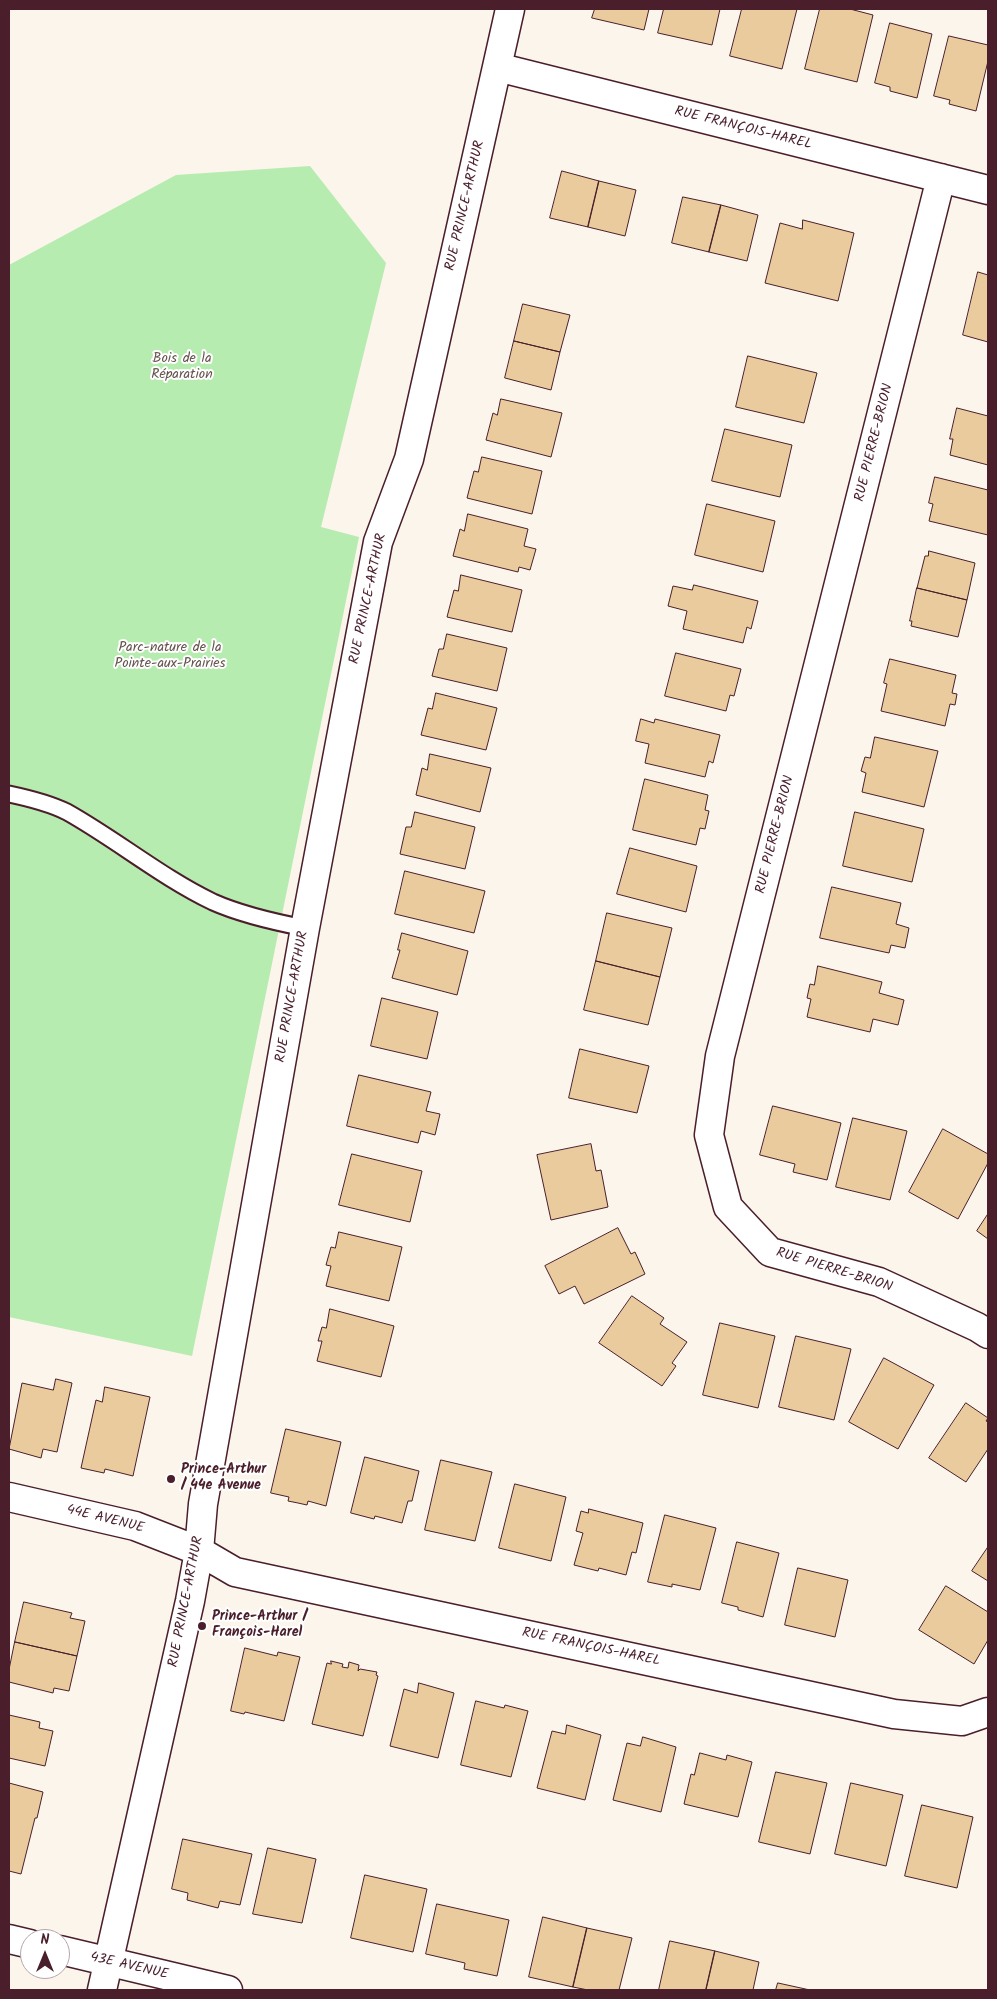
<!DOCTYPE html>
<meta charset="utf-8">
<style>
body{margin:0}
#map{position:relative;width:997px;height:1999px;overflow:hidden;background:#fbf5eb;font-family:Kalam,sans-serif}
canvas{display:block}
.frame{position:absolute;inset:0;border:10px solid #4a1f2b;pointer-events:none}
.north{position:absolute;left:20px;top:1929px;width:50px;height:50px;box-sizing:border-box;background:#fff;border:1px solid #b7a5aa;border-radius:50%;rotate:0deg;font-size:14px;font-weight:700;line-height:20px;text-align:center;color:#4a1f2b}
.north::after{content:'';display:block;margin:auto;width:18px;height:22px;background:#4a1f2b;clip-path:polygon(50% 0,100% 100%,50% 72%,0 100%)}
</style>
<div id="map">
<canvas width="997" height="1999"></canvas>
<div class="frame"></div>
<div class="north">N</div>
</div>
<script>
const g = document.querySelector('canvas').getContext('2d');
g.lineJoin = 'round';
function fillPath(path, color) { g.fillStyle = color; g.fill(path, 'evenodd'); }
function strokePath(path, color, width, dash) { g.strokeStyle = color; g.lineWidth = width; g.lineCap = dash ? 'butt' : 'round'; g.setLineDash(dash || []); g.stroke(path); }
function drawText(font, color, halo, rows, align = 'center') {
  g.font = font + ' Kalam,sans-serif'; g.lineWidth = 4; g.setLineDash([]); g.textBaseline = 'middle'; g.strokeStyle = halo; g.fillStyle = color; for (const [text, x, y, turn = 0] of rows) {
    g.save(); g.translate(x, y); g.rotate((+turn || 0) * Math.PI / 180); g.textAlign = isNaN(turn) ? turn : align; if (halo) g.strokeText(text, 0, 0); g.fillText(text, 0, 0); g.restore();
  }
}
const green = new Path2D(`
 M 310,166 L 386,263 L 321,527 L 359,537 L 192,1356 L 9,1317 L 9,265 L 176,175 Z`);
const building = new Path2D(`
 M 595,9 L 649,9 L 644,30 L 592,18 Z
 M 664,9 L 720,9 L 712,45 L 658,33 Z
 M 742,9 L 797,9 L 782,69 L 730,56 Z
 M 820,9 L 850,9 L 873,15 L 857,82 L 805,69 Z
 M 890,23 L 932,34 L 917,98 L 890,91 L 890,87 L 875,83 Z
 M 949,36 L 988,45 L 988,61 L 976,111 L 949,104 L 950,100 L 934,96 Z
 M 562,171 L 599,181 L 588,227 L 550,218 Z
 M 599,181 L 636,190 L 625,236 L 588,227 Z
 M 683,197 L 721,205 L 709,252 L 672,243 Z
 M 721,205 L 758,215 L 747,261 L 709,252 Z
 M 803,220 L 854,233 L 838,301 L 765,283 L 780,223 L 802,229 Z
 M 978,272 L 988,275 L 988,342 L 963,335 Z
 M 523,304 L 570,315 L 560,352 L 514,341 Z
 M 514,341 L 560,352 L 551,390 L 505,378 Z
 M 748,356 L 817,373 L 804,423 L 736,407 Z
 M 501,399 L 562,413 L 551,457 L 486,440 L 493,413 L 497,415 Z
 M 957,408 L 988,416 L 988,465 L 950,455 L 953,439 L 950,439 Z
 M 725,429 L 792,445 L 780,497 L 712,481 Z
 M 482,457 L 542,471 L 532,514 L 467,498 L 474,471 L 478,472 Z
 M 935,477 L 988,490 L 988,535 L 929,521 L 933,504 L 929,503 Z
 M 707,504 L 775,521 L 763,572 L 695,555 Z
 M 468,514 L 528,529 L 524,546 L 536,549 L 530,570 L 519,567 L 518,572 L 453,556 L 460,529 L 464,531 Z
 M 929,551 L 975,563 L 967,600 L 917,588 L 925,556 L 928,556 Z
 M 461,575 L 522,590 L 512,632 L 447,617 L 454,590 L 458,591 Z
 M 694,585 L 758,601 L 751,629 L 747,627 L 743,643 L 683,629 L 687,611 L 668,606 L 673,586 L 692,590 Z
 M 917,588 L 967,600 L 958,637 L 911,626 L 912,621 L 910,621 Z
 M 447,634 L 507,648 L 497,691 L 432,676 L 439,649 L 443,649 Z
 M 676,653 L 741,669 L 734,696 L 730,695 L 726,711 L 665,696 Z
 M 890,659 L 956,675 L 952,693 L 957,694 L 955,705 L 950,704 L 945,726 L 881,711 L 887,684 L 884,683 Z
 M 436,693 L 497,708 L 486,750 L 421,735 L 428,708 L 432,709 Z
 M 641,719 L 654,723 L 655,719 L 720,735 L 713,763 L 709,761 L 705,777 L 645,763 L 649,744 L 636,741 Z
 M 875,737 L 938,751 L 924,807 L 862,792 L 866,773 L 861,771 L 865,757 L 870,758 Z
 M 430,754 L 491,768 L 480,812 L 416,795 L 422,768 L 427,770 Z
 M 645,779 L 708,795 L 705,810 L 709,811 L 705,829 L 700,828 L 696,845 L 633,830 Z
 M 415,812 L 475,827 L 465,869 L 400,854 L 406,827 L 411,827 Z
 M 855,812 L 924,829 L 912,882 L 843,866 Z
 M 630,848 L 697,866 L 686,912 L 617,894 Z
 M 405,871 L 485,891 L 474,933 L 395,914 Z
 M 832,887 L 901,903 L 896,924 L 909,928 L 905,948 L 891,945 L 889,953 L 820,938 Z
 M 607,913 L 672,928 L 660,977 L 596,961 Z
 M 402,933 L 468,951 L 457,995 L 392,978 L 400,950 L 398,950 Z
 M 596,961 L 660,977 L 648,1025 L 584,1010 Z
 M 818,966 L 882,982 L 879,993 L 904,1000 L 898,1025 L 873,1019 L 870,1032 L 807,1017 L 811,999 L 807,998 L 810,984 L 814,985 Z
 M 382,998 L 438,1012 L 427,1059 L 371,1046 Z
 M 580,1049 L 649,1066 L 637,1113 L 569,1098 Z
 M 359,1075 L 431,1092 L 426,1111 L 440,1114 L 435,1135 L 421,1131 L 418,1143 L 347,1126 Z
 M 773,1106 L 841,1123 L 827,1180 L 793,1172 L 795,1164 L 760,1155 Z
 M 853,1118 L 907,1131 L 890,1200 L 836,1187 Z
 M 943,1129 L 988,1154 L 988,1163 L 958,1219 L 909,1192 Z
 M 591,1144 L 596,1171 L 601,1170 L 608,1207 L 551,1220 L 537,1155 Z
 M 352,1154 L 422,1171 L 410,1222 L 339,1205 Z
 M 988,1214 L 988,1239 L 977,1231 Z
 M 618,1228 L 631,1254 L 635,1252 L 645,1274 L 584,1304 L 575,1286 L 559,1294 L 545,1266 Z
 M 339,1232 L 402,1247 L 389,1301 L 326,1286 L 331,1266 L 326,1265 L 331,1247 L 335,1248 Z
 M 632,1296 L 664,1318 L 660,1324 L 687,1342 L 672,1363 L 676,1366 L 662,1386 L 599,1343 Z
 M 330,1309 L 394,1326 L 381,1377 L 317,1361 L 322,1341 L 318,1341 L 322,1327 L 326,1328 Z
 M 720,1323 L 775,1336 L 758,1408 L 703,1395 Z
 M 796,1336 L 851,1349 L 834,1420 L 779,1407 Z
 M 884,1358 L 934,1385 L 898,1449 L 849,1422 Z
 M 56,1379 L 72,1383 L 57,1452 L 43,1449 L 41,1458 L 9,1449 L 22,1383 L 53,1390 Z
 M 105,1387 L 150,1397 L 133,1476 L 105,1469 L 104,1473 L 81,1468 L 96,1400 L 102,1402 Z
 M 966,1403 L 988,1418 L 986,1421 L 988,1422 L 988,1449 L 966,1482 L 929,1458 Z
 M 286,1429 L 341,1442 L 326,1506 L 308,1501 L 307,1505 L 298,1503 L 288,1501 L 289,1497 L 271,1493 Z
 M 365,1457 L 419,1471 L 412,1501 L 408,1501 L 402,1523 L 375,1516 L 374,1519 L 351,1513 Z
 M 441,1460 L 492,1472 L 475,1541 L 425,1530 Z
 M 515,1484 L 566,1497 L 551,1561 L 499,1548 Z
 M 589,1509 L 643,1523 L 636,1553 L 632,1552 L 626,1575 L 599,1568 L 598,1571 L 574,1565 L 583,1533 L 576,1531 L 581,1511 L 588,1513 Z
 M 665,1515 L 716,1528 L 700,1590 L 672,1584 L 672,1587 L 648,1582 Z
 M 737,1542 L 779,1553 L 763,1617 L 738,1610 L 738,1607 L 722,1603 Z
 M 988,1547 L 988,1581 L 972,1571 Z
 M 798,1568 L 848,1580 L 835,1637 L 785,1625 Z
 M 946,1586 L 988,1612 L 988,1640 L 974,1664 L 919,1630 Z
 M 24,1602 L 72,1613 L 70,1618 L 85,1621 L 77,1656 L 15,1642 Z
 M 15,1642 L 77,1656 L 69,1691 L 54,1688 L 53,1693 L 9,1682 L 9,1670 Z
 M 245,1648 L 277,1656 L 278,1652 L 300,1657 L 284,1721 L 245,1712 L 244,1714 L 231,1711 Z
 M 331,1661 L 343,1664 L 342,1667 L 348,1668 L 349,1662 L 359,1665 L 358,1671 L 360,1669 L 377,1672 L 376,1675 L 378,1676 L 363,1736 L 312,1724 L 327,1663 L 331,1664 Z
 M 419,1683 L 454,1693 L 438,1758 L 390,1746 L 404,1689 L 417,1693 Z
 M 476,1701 L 504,1708 L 505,1705 L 528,1711 L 511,1777 L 461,1765 Z
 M 9,1715 L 40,1722 L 39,1728 L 53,1731 L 45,1766 L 9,1758 Z
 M 567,1725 L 601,1735 L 585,1800 L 537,1788 L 552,1731 L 565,1734 Z
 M 643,1737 L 676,1747 L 661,1812 L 613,1800 L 627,1743 L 640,1746 Z
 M 700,1753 L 726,1760 L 727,1755 L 752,1762 L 738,1817 L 684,1804 L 691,1774 L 694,1775 Z
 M 776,1772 L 827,1783 L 810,1854 L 759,1842 Z
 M 9,1783 L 43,1792 L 37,1818 L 35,1818 L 21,1874 L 9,1871 Z
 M 851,1783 L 903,1795 L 886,1866 L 835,1854 Z
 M 922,1805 L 973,1817 L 957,1888 L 905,1876 Z
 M 183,1839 L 252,1854 L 240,1905 L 220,1901 L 218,1908 L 187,1900 L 188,1893 L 172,1889 Z
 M 268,1848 L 316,1859 L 302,1923 L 253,1914 Z
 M 365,1875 L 427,1889 L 413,1952 L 351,1938 Z
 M 437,1904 L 509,1920 L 497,1976 L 464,1969 L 465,1963 L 426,1954 Z
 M 543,1917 L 587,1928 L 573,1987 L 529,1977 Z
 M 587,1928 L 632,1938 L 619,1990 L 588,1990 L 573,1987 Z
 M 670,1941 L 715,1951 L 706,1990 L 659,1990 Z
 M 715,1951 L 759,1962 L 753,1990 L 706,1990 Z
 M 778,1983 L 810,1990 L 776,1990 Z`);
const lane = new Path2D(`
 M 9,794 C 28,798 49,803 67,812 C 117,840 161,877 213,902 C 242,915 274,922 305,928`);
const street = new Path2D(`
 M 497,67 L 988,190
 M 941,178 L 720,1056 L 709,1135 L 728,1207 L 770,1252 L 879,1282 L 977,1327 L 988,1334
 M 9,1497 L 135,1526 L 199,1551 L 235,1572 L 894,1714 L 962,1721 L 988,1712
 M 9,1939 L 30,1944
 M 60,1950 L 228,1990
 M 102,1990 L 190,1601 L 199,1551 L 203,1504 L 305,928 L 378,542 L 409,459 L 510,9`);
const markers = [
 [171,1479,5,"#4a1f2b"],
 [202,1626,5,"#4a1f2b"]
];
const streetNames = [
 ["RUE FRANÇOIS-HAREL",743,129,14],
 ["RUE PRINCE-ARTHUR",466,206,-77],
 ["RUE PIERRE-BRION",875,443,-76],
 ["RUE PRINCE-ARTHUR",369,599,-78],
 ["RUE PIERRE-BRION",776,835,-76],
 ["RUE PRINCE-ARTHUR",293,997,-80],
 ["RUE PIERRE-BRION",834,1271,17],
 ["44E AVENUE",105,1520,14],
 ["RUE PRINCE-ARTHUR",187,1602,-79],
 ["RUE FRANÇOIS-HAREL",591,1648,12],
 ["43E AVENUE",129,1967,13]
];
const parkNames = [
 ["Bois de la",182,360],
 ["Réparation",182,376],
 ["Parc-nature de la",170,649],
 ["Pointe-aux-Prairies",170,665]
];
const poiNames = [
 ["Prince-Arthur",181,1471],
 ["/ 44e Avenue",181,1487],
 ["Prince-Arthur /",212,1618],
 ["François-Harel",212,1634]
];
fillPath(green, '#b6ecaf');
fillPath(building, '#eacb9d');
strokePath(building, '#4a1f2b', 1);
strokePath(lane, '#4a1f2b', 19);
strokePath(street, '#4a1f2b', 31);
strokePath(lane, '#fff', 15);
strokePath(street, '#fff', 28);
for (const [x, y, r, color] of markers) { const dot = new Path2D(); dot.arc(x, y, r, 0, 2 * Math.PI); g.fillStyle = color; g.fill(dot); strokePath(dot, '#fff', 2); }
drawText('14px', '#4a1f2b', '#fff', streetNames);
drawText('14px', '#65524c', '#fff', parkNames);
drawText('bold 14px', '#4a1f2b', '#fff', poiNames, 'left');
</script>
